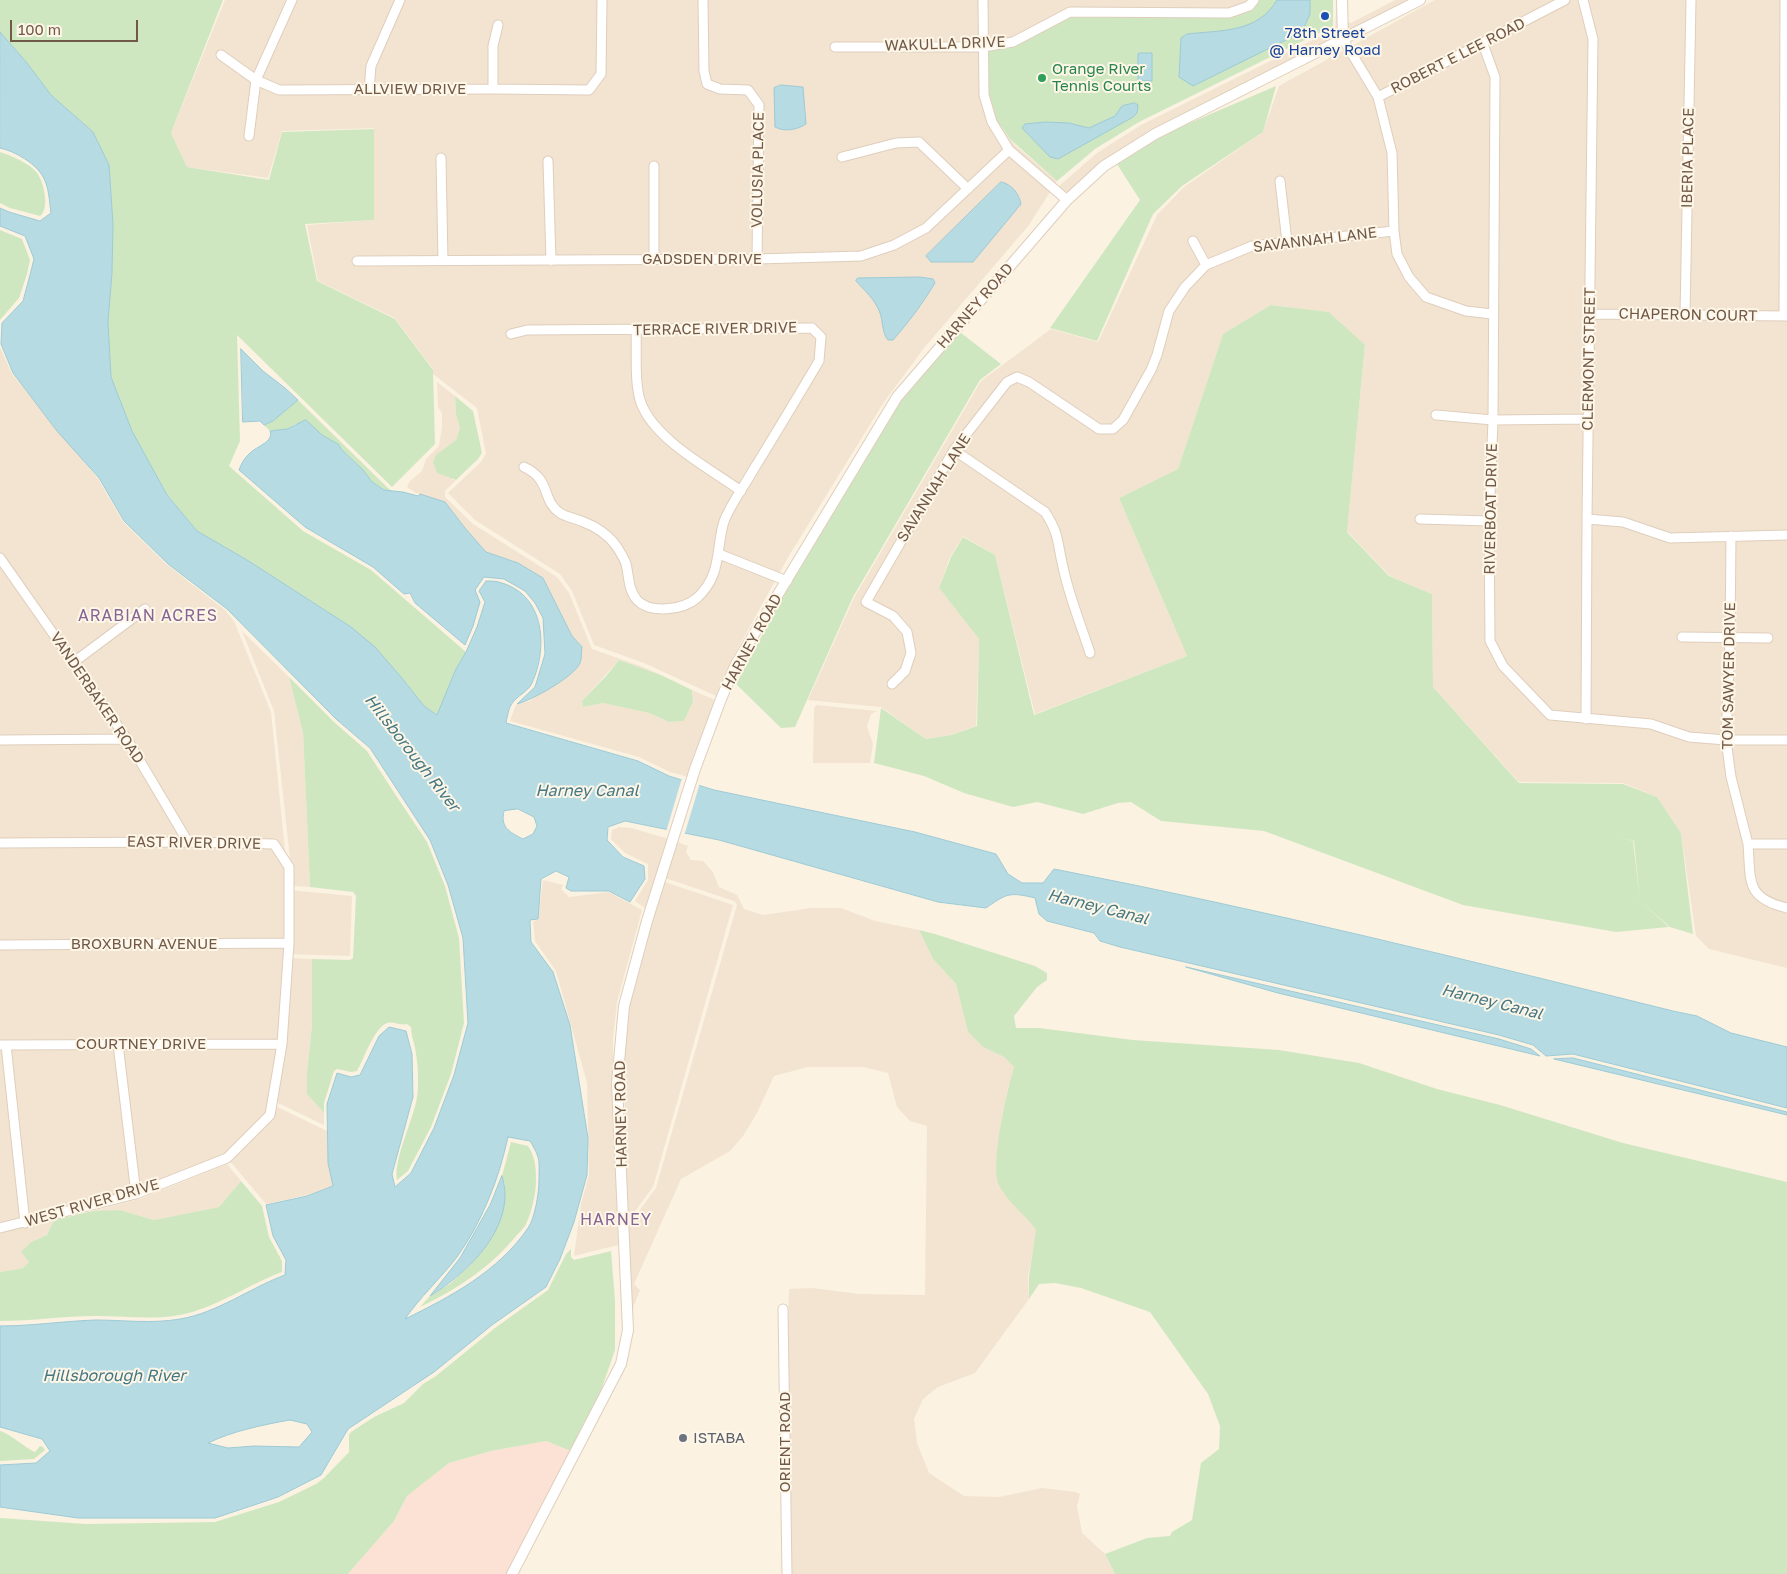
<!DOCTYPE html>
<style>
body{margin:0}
#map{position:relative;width:1787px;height:1574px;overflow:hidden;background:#fbf2e1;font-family:"Golos Text",sans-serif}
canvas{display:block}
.scale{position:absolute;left:10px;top:20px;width:128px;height:22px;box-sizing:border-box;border:2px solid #715949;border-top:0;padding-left:6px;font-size:15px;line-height:18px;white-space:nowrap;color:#715949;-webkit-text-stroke:4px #fef6e7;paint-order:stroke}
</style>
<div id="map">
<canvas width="1787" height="1574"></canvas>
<div class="scale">100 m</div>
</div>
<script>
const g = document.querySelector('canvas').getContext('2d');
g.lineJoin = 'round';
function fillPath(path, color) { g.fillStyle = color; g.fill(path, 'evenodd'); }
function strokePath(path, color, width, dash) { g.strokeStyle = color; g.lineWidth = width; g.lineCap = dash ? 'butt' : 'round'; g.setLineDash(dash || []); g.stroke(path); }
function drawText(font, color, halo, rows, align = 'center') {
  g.font = font + ' "Golos Text",sans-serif'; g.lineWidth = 4; g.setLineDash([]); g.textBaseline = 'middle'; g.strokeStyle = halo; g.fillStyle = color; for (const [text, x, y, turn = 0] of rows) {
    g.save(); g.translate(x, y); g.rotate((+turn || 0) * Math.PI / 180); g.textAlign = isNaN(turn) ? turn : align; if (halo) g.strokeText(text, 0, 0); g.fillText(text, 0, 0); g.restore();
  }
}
const residential = new Path2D(`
 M 225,0 L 1260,0 L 1252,9 L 1229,16 L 994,119 L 1016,146 L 1057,181 L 1029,225 L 924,348 L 884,402 L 790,554 L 733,657 L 716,696 L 644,663 L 594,645 L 572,591 L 560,574 L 475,520 L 448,493 L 481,462 L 486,454 L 477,408 L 433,374 L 433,369 L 395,318 L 318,281 L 307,225 L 374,220 L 374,128 L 282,131 L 268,178 L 187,167 L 171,133 Z
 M 1337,0 L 1338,36 L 1153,130 L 1127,145 L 1101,162 L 1067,193 L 1059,186 L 1097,153 L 1141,125 L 1335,29 Z
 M 1395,0 L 1410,0 L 1347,32 L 1347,22 L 1351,23 Z
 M 1435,0 L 1787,0 L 1787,968 L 1709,949 L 1696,936 L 1681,833 L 1657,797 L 1623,783 L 1519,782 L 1433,687 L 1432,594 L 1390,576 L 1347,531 L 1365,346 L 1329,312 L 1272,305 L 1223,334 L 1178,469 L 1119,498 L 1187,656 L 1035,714 L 995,555 L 963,536 L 950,557 L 939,588 L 979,639 L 976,726 L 950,735 L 926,739 L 881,707 L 808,700 L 854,598 L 981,381 L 1051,329 L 1098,342 L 1157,215 L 1184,187 L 1263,132 L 1279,86 Z
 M 0,347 L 12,374 L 98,479 L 123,522 L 166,564 L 225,610 L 234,621 L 271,712 L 289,890 L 352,896 L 350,956 L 283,954 L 277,1056 L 269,1103 L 327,1131 L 328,1163 L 333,1186 L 307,1195 L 266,1204 L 224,1154 L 128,1193 L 0,1224 Z
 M 437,382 L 455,396 L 456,414 L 460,428 L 456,440 L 437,455 L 453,480 L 456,480 L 445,491 L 445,497 L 473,524 L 557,577 L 569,593 L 592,649 L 643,667 L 661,675 L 619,660 L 582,701 L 583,707 L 603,703 L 649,713 L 669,722 L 684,721 L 693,702 L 692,690 L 715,700 L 688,777 L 670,772 L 639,757 L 510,721 L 515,707 L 517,704 L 530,701 L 582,647 L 572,636 L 543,578 L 518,563 L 486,552 L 465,528 L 445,502 L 416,493 L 407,487 L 410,481 L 422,471 L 426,459 L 439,446 L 442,427 L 442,413 L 438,407 Z
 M 242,631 L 289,677 L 303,733 L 310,887 L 294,886 L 294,867 L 290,859 L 274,711 Z
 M 816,705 L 877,711 L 871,714 L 867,726 L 873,744 L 870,763 L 813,763 L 814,709 Z
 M 619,827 L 631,828 L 669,839 L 646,909 L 635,901 L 648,880 L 648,864 L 625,853 L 611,839 L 612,830 Z
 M 677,842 L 688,846 L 686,852 L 691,860 L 703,861 L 713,872 L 719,887 L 737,895 L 744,909 L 763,915 L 812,908 L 841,908 L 875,921 L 919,930 L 933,959 L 956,984 L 968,1032 L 983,1047 L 1004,1057 L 1014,1067 L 1008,1088 L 1001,1123 L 997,1166 L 999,1184 L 1037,1230 L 1028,1276 L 1029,1299 L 975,1373 L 938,1387 L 923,1399 L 914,1419 L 917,1443 L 929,1473 L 964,1496 L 999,1497 L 1042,1488 L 1075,1492 L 1080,1494 L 1077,1506 L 1082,1533 L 1105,1554 L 1115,1574 L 791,1574 L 788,1341 L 789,1289 L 812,1288 L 859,1294 L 925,1295 L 927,1126 L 910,1121 L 897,1107 L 888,1073 L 863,1067 L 808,1067 L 774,1076 L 757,1113 L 743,1136 L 730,1151 L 681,1179 L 634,1284 L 640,1290 L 632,1310 L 628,1226 L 656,1188 L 737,905 L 734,901 L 665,878 Z
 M 543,880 L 563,885 L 561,889 L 569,897 L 609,892 L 642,910 L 617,1002 L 613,1039 L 613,1075 L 618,1245 L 574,1256 L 581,1204 L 589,1175 L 587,1083 L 556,971 L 535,941 L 533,922 L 538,919 Z
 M 665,882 L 733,905 L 653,1187 L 627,1222 L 624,1065 L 630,995 Z
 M 292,958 L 312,959 L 312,1025 L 307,1073 L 307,1094 L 324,1113 L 324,1125 L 276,1102 L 286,1049 Z
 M 227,1164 L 241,1181 L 219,1207 L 154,1220 L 120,1210 L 93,1211 L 140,1199 Z
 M 54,1220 L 47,1235 L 31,1242 L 21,1252 L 29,1262 L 23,1268 L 0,1272 L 0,1233 Z`);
const commercial = new Path2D(`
 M 546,1441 L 571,1451 L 506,1574 L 348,1574 L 394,1521 L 407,1496 L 449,1463 L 491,1451 Z`);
const green = new Path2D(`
 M 0,0 L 223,0 L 171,133 L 187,167 L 269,180 L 282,132 L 374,129 L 374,220 L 305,224 L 317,281 L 395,319 L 433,370 L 435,444 L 392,487 L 237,335 L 240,441 L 229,466 L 303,531 L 371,570 L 466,652 L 456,669 L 438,715 L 424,706 L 401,677 L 351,627 L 247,560 L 197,531 L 167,495 L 132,431 L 111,377 L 108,322 L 112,273 L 113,224 L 109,165 L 93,132 L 51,95 L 27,63 L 0,32 Z
 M 1260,0 L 1333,0 L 1333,26 L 1139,122 L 1095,149 L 1057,181 L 1010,139 L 995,118 L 988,95 L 986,50 L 1072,15 L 1229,16 L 1253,10 Z
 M 1276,86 L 1263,132 L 1182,186 L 1153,214 L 1097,341 L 1050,328 L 1140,200 L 1115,161 L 1157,137 Z
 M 0,152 C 10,155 31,164 37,173 C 44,182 50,209 40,216 L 10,208 L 0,203 Z
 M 0,230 L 22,239 L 30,260 L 27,274 L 19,298 L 0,320 Z
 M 1271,305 L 1329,312 L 1365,345 L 1347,532 L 1389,576 L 1432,594 L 1433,687 L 1519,783 L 1623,784 L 1657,797 L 1681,833 L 1693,934 L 1670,927 L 1640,901 L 1634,841 L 1615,836 L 1633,841 L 1640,901 L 1669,927 L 1616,932 L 1463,905 L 1264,831 L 1161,821 L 1131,802 L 1118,803 L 1083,814 L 1037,802 L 1013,807 L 964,793 L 924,776 L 874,763 L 881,708 L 926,739 L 951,735 L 977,726 L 979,639 L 939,588 L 951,557 L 963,537 L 995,555 L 1034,715 L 1187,656 L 1119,498 L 1178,469 L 1223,334 Z
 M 956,329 L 1001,364 L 980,380 L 853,597 L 795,727 L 781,728 L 736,684 L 797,570 L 888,413 Z
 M 455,396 L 473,411 L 482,453 L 478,459 L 456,480 L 437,473 L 433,462 L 436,455 L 456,440 L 460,428 L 456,414 Z
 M 298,400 L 390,490 L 391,491 L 384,490 L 372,482 L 363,470 L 342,450 L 338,444 L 322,435 L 295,424 L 287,429 L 270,431 L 264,425 L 273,421 Z
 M 619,660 L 661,675 L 692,690 L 693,702 L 684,721 L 669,722 L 649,713 L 603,703 L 583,707 L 582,701 L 607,675 Z
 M 289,677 L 334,722 L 367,751 L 397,797 L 427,842 L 445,886 L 459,938 L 464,1023 L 451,1074 L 431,1127 L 408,1171 L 397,1180 C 393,1159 414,1119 417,1097 C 419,1085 418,1065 416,1054 C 415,1044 411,1036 411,1027 L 407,1024 C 401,1026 393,1021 387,1023 C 374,1028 364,1059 357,1071 L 351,1072 L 337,1069 L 334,1071 L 324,1103 L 324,1113 L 307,1094 L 307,1073 L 312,1025 L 312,959 L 350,960 L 353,958 L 356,896 L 353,892 L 310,887 L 303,733 Z
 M 919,930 L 935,934 L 1035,966 L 1047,973 L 1047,980 L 1037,987 L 1014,1016 L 1016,1028 L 1039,1028 L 1133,1040 L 1279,1050 L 1359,1063 L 1437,1089 L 1500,1105 L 1623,1143 L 1787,1182 L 1787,1574 L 1115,1574 L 1105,1554 L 1147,1538 L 1170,1536 L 1172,1532 L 1192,1520 L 1201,1463 L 1219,1449 L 1220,1426 L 1208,1394 L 1150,1312 L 1081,1288 L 1055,1283 L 1039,1284 L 1029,1299 L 1029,1276 L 1036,1230 C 1026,1215 1007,1202 999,1185 C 990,1164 1007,1090 1014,1067 L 1004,1057 L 983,1047 L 968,1032 L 956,984 L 933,959 Z
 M 511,1142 L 528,1146 C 535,1157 536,1167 536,1179 C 536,1194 532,1211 526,1224 C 524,1228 519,1233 516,1236 C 491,1267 456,1290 420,1307 L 430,1296 L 451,1283 L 469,1266 L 492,1237 L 505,1185 L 502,1176 Z
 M 241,1181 L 262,1206 L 269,1237 L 282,1261 L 282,1272 C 247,1285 216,1308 180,1315 C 153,1320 123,1316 96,1316 C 64,1316 32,1321 0,1321 L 0,1272 L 23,1268 L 29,1262 L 21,1252 L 31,1242 L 47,1235 L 54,1220 L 93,1211 L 120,1210 L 154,1220 L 219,1207 Z
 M 571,1249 L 571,1257 L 574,1260 L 611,1251 L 615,1300 L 615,1350 L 598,1399 L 571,1451 L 546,1441 L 491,1451 L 449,1463 L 407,1496 L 394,1521 L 348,1574 L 0,1574 L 0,1518 L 86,1524 L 215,1522 L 279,1502 L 316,1484 L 324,1478 L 349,1452 L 349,1435 L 351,1432 L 374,1417 L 404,1403 L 423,1384 L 436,1376 L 495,1328 L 548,1290 L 566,1254 Z
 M 0,1431 C 9,1433 24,1447 35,1452 L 40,1446 L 43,1447 L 45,1450 L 34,1459 L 0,1461 Z`);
const water = new Path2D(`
 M 1277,0 L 1310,0 L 1310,14 L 1302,32 L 1193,86 L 1179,77 L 1181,38 L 1187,34 C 1222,30 1258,33 1277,0 Z
 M 0,32 L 27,63 L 51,95 L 93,132 L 109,165 L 113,224 L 112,273 L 108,322 L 111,377 L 132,431 L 167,495 L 197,531 L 247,560 L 351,627 L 375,647 L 401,677 L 424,706 L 437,715 L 456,669 L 466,652 L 477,627 L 485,602 L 479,591 L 486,581 C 491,581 497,581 502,583 C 545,596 548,648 532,683 C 528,692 516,696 511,705 C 508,710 507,718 506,723 L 638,761 L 669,776 L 714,790 L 915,832 L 996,854 L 1008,874 L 1022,883 L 1043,883 L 1054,869 C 1262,909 1467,960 1673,1011 L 1697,1016 L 1731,1033 L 1787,1047 L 1787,1108 L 1573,1054 L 1546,1056 L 1533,1045 L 1499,1035 L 1120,947 L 1100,941 L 1094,933 L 1047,921 L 1039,914 L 1035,898 C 1010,892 1007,893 986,908 L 938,902 L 719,840 L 625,821 L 608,827 L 607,840 L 623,857 L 644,866 L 645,879 L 630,902 L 609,891 L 571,891 L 566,888 L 569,877 L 556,871 L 541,879 L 538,919 L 530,920 L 531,942 L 553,972 L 570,1025 L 588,1138 L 587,1175 L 574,1222 L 560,1259 L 546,1287 L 492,1325 L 434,1372 L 348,1429 L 321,1475 L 278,1497 L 215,1518 L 78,1518 L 0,1507 L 0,1465 L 36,1463 L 50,1451 L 42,1439 L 0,1427 L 0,1326 C 32,1326 64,1321 96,1320 C 123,1320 152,1324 180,1319 C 217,1313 250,1288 285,1275 L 286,1260 L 273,1236 L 266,1205 L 307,1196 L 333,1186 L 328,1163 L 327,1104 L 337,1073 L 351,1077 L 360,1075 L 379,1036 L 389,1027 L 406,1031 L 412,1054 L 413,1097 L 392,1174 L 395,1187 L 411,1173 L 434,1128 L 454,1075 L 468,1023 L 463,938 L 448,885 L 430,840 L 370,748 L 336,719 L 227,609 L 168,564 L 124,521 L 99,478 L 57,431 L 13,373 L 1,344 L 2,323 L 23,301 L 30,275 L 34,259 L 25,236 L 0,226 L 0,208 L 9,212 L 40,221 L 51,213 C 48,190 49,176 28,161 C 19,155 12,151 0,148 ZM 518,809 L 534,817 L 537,826 L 533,834 L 523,839 C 509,832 500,827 504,811 ZM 508,1137 L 530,1141 C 541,1159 539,1160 539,1180 C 539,1193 535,1218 528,1228 C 499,1271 450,1297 405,1319 C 420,1297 441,1278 457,1257 C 482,1222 499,1179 508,1137 ZM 290,1420 L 307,1424 L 312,1432 L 299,1447 L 254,1446 L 228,1448 L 208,1443 C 233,1431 262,1425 290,1420 Z
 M 1140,53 L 1152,53 L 1152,81 L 1138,80 L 1138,54 Z
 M 781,85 L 803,87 L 806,124 C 797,130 784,132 775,127 L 774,88 Z
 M 1135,103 L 1138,105 L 1137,113 L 1133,117 L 1058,159 L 1050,157 L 1022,128 L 1025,124 L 1045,122 L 1069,123 L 1089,128 L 1115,116 L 1122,106 Z
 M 1001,182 C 1012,184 1019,194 1021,204 L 973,262 L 931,262 L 926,256 Z
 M 858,278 L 920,277 L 933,279 L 935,283 C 923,303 909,322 893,340 L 888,340 C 882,333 883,321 880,313 C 875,299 865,291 856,281 Z
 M 241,349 L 263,371 L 285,388 L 298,400 L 273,421 L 264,425 L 260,421 L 243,422 Z
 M 306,420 L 322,435 L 338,444 L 342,450 L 363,470 L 372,482 L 384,490 L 403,492 L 418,496 L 420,494 L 445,502 L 465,528 L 486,552 L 518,563 L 543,578 L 572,636 L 582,647 C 581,652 582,659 580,663 C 574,677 532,700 517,704 L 535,687 L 545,654 L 543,618 L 535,603 L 525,591 L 504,579 L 484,577 L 475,590 L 480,602 L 473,626 L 465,645 L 415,603 L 410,593 L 404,594 L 373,567 L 305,527 L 239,470 C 241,464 245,457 250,453 C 257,446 274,442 270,431 L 287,429 Z
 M 1186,967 L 1499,1039 L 1531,1049 L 1540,1056 L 1278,993 Z
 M 1573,1058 L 1787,1112 L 1787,1115 L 1554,1059 Z
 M 502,1176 C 518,1225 468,1273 430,1296 L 460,1258 L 490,1205 Z`);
const pier = new Path2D(`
 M 682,778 L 700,783 L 684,836 L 666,832 Z`);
const minor = new Path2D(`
 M 703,0 L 704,71 L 707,84 L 720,89 L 748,90 L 759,105 L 757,259
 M 983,0 L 984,95 L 992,122 L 1009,150 L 1067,200
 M 1583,0 L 1593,39 L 1587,519 L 1586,719
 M 1343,39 L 1378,97 L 1392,153 L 1394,231 L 1397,254 L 1409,277 L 1426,297 L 1466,311 L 1492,314
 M 1483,44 L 1495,77 L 1493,420 L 1489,521 L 1490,641 L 1503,666 L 1550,715 L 1651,724 L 1689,737 L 1726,740 L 1787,740
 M 835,47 L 983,47 L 1013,42 L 1070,12 L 1229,13 L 1249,6 L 1254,0
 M 221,55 L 256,80 L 279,90 L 493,89 L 589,90 L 601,74 L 602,0
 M 493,89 L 493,46 L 498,25
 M 369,90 L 371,66 L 400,0
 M 1378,97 L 1565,0
 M 249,136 L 256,80 L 292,0
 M 842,157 L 896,143 L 919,142 L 968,189
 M 441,158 L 443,261
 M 548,161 L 551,261
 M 654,166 L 654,259
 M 1280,181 L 1287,242
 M 1193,241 L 1206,265
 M 357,261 L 757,259 L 861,256 L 894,245 L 926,228 L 1009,150
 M 1589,314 L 1787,316
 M 1685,315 L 1691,0
 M 1784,316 L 1785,0
 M 636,330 C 637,349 634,385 641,403 C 655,440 709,468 741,491
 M 511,334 L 527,330 L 812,328 L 821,337 L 819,361 C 797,398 775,435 752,472 C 745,485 726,511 723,525 C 716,552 721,576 697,598 C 683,610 650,614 637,600 C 628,590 629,575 626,564 C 624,558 620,552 617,547 C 608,534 595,526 581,521 C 574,518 566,517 560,513 C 541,500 552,480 524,467
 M 1436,415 L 1493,420 L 1588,419
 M 954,450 L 1045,512 C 1060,535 1057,543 1063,567 C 1069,596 1081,625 1090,653
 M 1420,519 L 1489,521
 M 1587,519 L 1623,522 L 1670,538 L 1787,535
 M 1731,536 L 1730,639 L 1726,740 L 1731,777 L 1748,844
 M 719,554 L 787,581
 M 0,558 L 127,739 L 188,842
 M 1682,637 L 1768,638
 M 74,662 L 145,609
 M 892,684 L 905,671 L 911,653 L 907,632 L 893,616 L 866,602 L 954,450 L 1007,382 L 1017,377 L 1029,382 L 1099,429 L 1113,429 L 1123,420 L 1151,370 L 1157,355 L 1169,311 L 1185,287 L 1206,265 L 1252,246 L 1394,231
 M 0,740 L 127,739
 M 0,843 L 188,842 L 274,844 L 289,867 L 289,943 L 282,1044 L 270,1115 L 227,1158 L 136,1194 L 0,1228
 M 1787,844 L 1748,844 C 1751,881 1745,898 1787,908
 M 0,945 L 289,943
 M 118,1044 L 136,1194
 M 0,1045 L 282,1044
 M 6,1045 L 25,1223
 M 783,1309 L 787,1574`);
const tertiary = new Path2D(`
 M 1342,0 L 1343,39
 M 512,1574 L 621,1364 L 628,1330 L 617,1084 L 624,1006 L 647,921 L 695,769 L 721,699 L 736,664 L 897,397 L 1067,200 L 1104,166 L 1155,134 L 1420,0`);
const markers = [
 [1325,16,5,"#1a4fb4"],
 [1042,78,5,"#2e9e5b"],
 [683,1438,5,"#6b7280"]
];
const transitNames = [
 ["78th Street",1325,33],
 ["@ Harney Road",1325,50]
];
const streetNames = [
 ["WAKULLA DRIVE",945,44,-2],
 ["ROBERT E LEE ROAD",1458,56,-27],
 ["ALLVIEW DRIVE",410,89],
 ["IBERIA PLACE",1688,158,-89],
 ["VOLUSIA PLACE",758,170,-89],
 ["SAVANNAH LANE",1315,240,-7],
 ["GADSDEN DRIVE",702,259],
 ["HARNEY ROAD",975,306,-49],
 ["CHAPERON COURT",1688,315,1],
 ["TERRACE RIVER DRIVE",715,329,-1],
 ["CLERMONT STREET",1589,359,-89],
 ["SAVANNAH LANE",934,488,-58],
 ["RIVERBOAT DRIVE",1491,509,-89],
 ["HARNEY ROAD",752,642,-61],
 ["TOM SAWYER DRIVE",1729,676,-89],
 ["VANDERBAKER ROAD",97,698,56],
 ["EAST RIVER DRIVE",194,843,1],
 ["BROXBURN AVENUE",144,944],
 ["COURTNEY DRIVE",141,1044],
 ["HARNEY ROAD",621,1114,-91],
 ["WEST RIVER DRIVE",92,1203,-16],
 ["ORIENT ROAD",785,1442,-90]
];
const leisureNames = [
 ["Orange River",1052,69],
 ["Tennis Courts",1052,86]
];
const worshipNames = [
 ["ISTABA",693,1438]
];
const neighbourhoodNames = [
 ["ARABIAN ACRES",148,616],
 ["HARNEY",616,1220]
];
const waterNames = [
 ["Hillsborough River",412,753,52],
 ["Harney Canal",587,791],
 ["Harney Canal",1098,907,14],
 ["Harney Canal",1492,1002,14],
 ["Hillsborough River",114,1376]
];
fillPath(residential, '#f2e4d0');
fillPath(commercial, '#fbe2d5');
fillPath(green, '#cfe7c1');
fillPath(water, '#b7dbe3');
strokePath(water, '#9dcad5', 1);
fillPath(pier, '#fbf2e1');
strokePath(minor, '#dfcebd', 11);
strokePath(tertiary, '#dfcebd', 12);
strokePath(minor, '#fff', 9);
strokePath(tertiary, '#fff', 10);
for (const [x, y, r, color] of markers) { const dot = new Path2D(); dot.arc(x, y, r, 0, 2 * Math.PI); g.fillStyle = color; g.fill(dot); strokePath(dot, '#fef6e7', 2); }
drawText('15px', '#164399', '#fef6e7', transitNames);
drawText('15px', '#715949', '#fef6e7', streetNames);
drawText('15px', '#27864d', '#fef6e7', leisureNames, 'left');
drawText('15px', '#5b616d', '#fef6e7', worshipNames, 'left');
g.letterSpacing = '1px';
drawText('16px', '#866594', '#fef6e7', neighbourhoodNames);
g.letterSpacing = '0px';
drawText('italic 16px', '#447784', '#fef6e7', waterNames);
</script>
